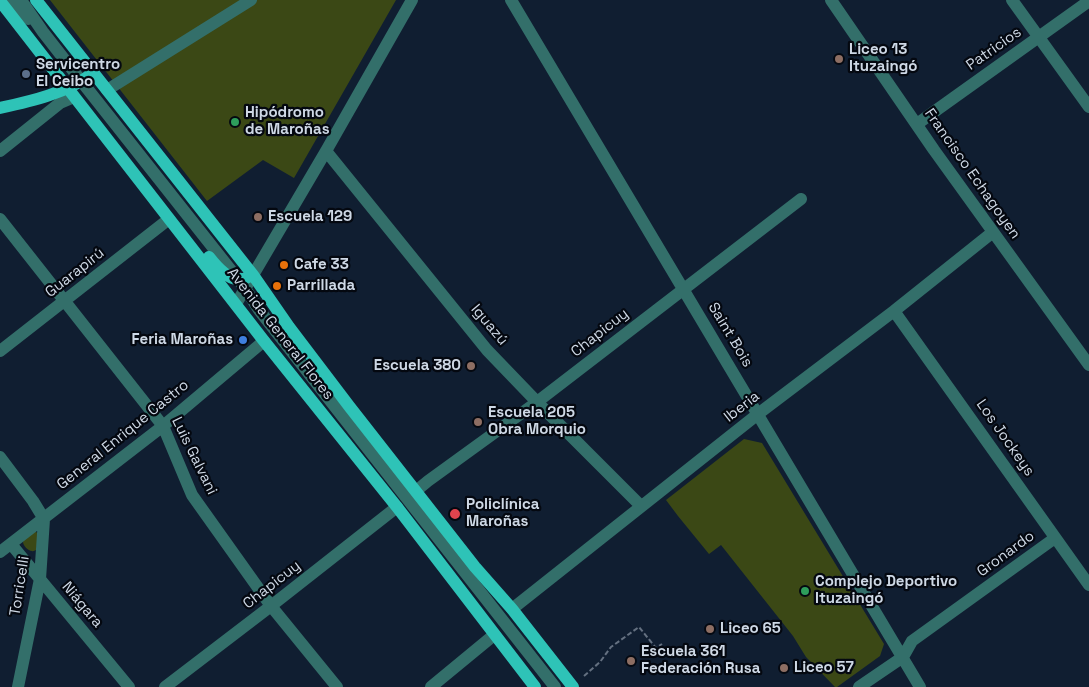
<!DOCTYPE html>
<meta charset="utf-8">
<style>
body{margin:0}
canvas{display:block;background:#101e31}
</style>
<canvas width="1089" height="687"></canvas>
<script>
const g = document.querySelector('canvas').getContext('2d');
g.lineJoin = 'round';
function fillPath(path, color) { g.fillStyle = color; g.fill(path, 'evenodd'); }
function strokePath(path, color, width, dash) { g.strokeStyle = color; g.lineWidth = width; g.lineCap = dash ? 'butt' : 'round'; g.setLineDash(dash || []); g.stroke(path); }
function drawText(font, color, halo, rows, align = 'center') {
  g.font = font + ' "Space Grotesk",sans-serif'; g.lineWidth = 4.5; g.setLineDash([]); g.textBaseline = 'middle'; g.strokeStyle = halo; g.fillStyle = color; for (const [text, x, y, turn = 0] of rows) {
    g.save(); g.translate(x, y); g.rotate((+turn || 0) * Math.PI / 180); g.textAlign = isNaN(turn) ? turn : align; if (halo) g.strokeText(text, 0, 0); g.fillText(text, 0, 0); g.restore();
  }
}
const green = new Path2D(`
 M 50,0 L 396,0 L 294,178 L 263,160 L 207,201 Z
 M 744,439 L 762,443 L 884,644 L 880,656 L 837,687 L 835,687 L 806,657 L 793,636 L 721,545 L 709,554 L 678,516 L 666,500 Z
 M 33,532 L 36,532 L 39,534 L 36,550 C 35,550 33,552 32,551 C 28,551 23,545 23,542 C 24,538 31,534 33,532 Z`);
const path = new Path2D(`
 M 584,676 L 600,662 L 611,647 L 639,627 L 656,648 L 662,644`);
const minor = new Path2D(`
 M 8,0 L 28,19
 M 21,0 L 43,32 L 82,82 L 245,288 L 259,310 L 555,687
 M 511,0 L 920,687
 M 831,0 L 934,150 L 1089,365
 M 1012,0 L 1089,107
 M 107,90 L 251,0
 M 917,124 L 1089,1
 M 0,151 L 60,103 L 74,97
 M 326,151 L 487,350 L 537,402 L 641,506
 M 0,219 L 163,426 L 192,495 L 271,606 L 337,687
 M 236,304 L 326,151 L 412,0
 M 894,311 L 1089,585
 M 0,351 L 169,219
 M 0,457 L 33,501 L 44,519 L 40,579 L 18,687
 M 416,491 L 428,481 L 537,402 L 801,199
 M 11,544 L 129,687
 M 0,552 L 163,426 L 264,341
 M 512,609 L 758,414 L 894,311 L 993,232
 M 165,687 L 271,606 L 397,507
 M 431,687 L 494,635
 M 859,687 L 903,657 L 912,641 L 1055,538`);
const major = new Path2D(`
 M 36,0 L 253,275 L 289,327 L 349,406 L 475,567 L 512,609 L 573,687
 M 0,1 L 264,341 L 397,507 L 535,687
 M 0,108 C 32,101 67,93 93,73
 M 209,257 C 216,266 228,281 241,279 C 245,279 249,277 253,275`);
const markers = [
 [839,59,5,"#8d6e63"],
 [26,74,5,"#5c6f8a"],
 [235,122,5,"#2e9e5b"],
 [258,217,5,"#8d6e63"],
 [284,265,5,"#e8710a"],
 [277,286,5,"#e8710a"],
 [243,340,5,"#3f7fe0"],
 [471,366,5,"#8d6e63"],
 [478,422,5,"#8d6e63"],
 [455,514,6,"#e0444e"],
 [805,591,5,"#2e9e5b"],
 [710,629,5,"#8d6e63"],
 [631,661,5,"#8d6e63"],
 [784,668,5,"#8d6e63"]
];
const streetNames = [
 ["Patricios",994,49,-35],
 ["Francisco Echagoyen",972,174,55],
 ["Guarapirú",75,273,-38],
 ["Iguazú",489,325,50],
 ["Chapicuy",600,333,-38],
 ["Avenida General Flores",280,334,52],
 ["Saint Bois",730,335,59],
 ["Iberia",742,407,-38],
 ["General Enrique Castro",123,435,-39],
 ["Los Jockeys",1005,438,55],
 ["Luis Galvani",194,456,64],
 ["Gronardo",1006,554,-36],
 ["Chapicuy",272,585,-38],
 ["Torricelli",20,586,-81],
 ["Niágara",82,605,50]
];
const poiNames = [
 ["Liceo 13",849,50],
 ["Ituzaingó",849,67],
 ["Servicentro",36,65],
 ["El Ceibo",36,82],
 ["Hipódromo",245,113],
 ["de Maroñas",245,130],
 ["Escuela 129",268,217],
 ["Cafe 33",294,265],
 ["Parrillada",287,286],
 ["Feria Maroñas",233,340,"right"],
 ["Escuela 380",461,366,"right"],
 ["Escuela 205",488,413],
 ["Obra Morquio",488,430],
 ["Policlínica",466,505],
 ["Maroñas",466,522],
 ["Complejo Deportivo",815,582],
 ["Ituzaingó",815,599],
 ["Liceo 65",720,629],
 ["Escuela 361",641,652],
 ["Federación Rusa",641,669],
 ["Liceo 57",794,668]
];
fillPath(green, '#3b4815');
strokePath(path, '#647080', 2, [5, 2.5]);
strokePath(minor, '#336f6a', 12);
strokePath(major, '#2ec3b7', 12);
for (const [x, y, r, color] of markers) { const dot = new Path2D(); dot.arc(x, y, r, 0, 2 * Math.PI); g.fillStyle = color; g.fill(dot); strokePath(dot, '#040810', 2); }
drawText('15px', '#ced8e5', '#040810', streetNames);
drawText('bold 15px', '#ced8e5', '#040810', poiNames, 'left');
</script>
